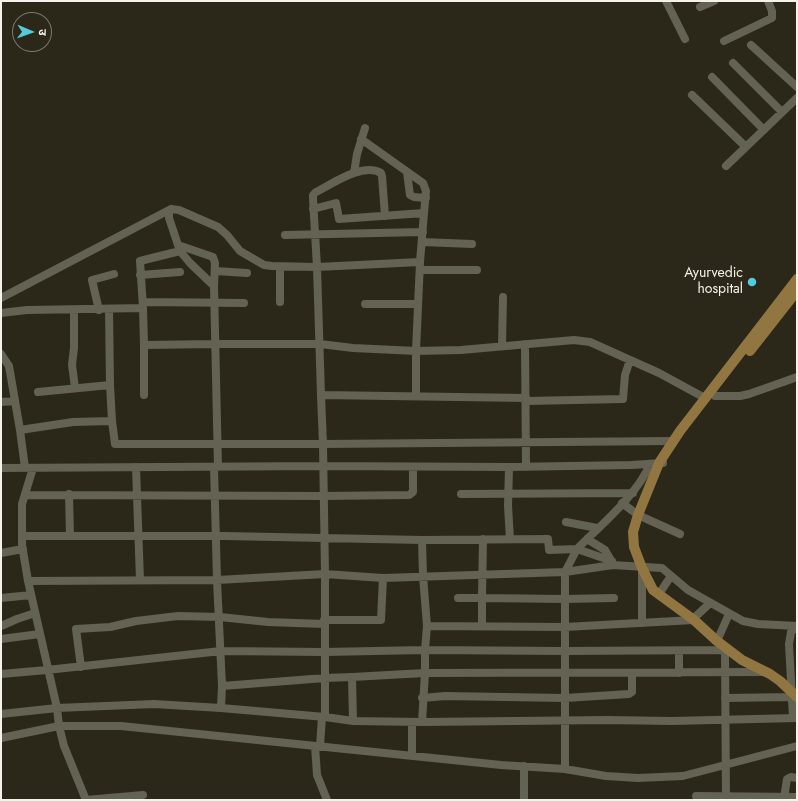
<!DOCTYPE html>
<meta charset="utf-8">
<style>
body{margin:0}
#map{position:relative;width:798px;height:801px;overflow:hidden;background:#2b281a;font-family:Jost,"Noto Sans Devanagari",sans-serif}
canvas{display:block}
.frame{position:absolute;inset:0;border:2px solid #f4f2e9;pointer-events:none}
.north{position:absolute;left:12px;top:12px;width:40px;height:40px;box-sizing:border-box;background:#2b281a;border:1px solid #7b796d;border-radius:50%;rotate:92deg;font-size:11px;font-weight:700;line-height:16px;text-align:center;color:#f4f2e9}
.north::after{content:'';display:block;margin:auto;width:14px;height:18px;background:#53cbdb;clip-path:polygon(50% 0,100% 100%,50% 72%,0 100%)}
</style>
<div id="map">
<canvas width="798" height="801"></canvas>
<div class="frame"></div>
<div class="north">उ</div>
</div>
<script>
const g = document.querySelector('canvas').getContext('2d');
g.lineJoin = 'round';
function strokePath(path, color, width, dash) { g.strokeStyle = color; g.lineWidth = width; g.lineCap = dash ? 'butt' : 'round'; g.setLineDash(dash || []); g.stroke(path); }
function drawText(font, color, halo, rows, align = 'center') {
  g.font = font + ' Jost,sans-serif'; g.lineWidth = 4; g.setLineDash([]); g.textBaseline = 'middle'; g.strokeStyle = halo; g.fillStyle = color; for (const [text, x, y, turn = 0] of rows) {
    g.save(); g.translate(x, y); g.rotate((+turn || 0) * Math.PI / 180); g.textAlign = isNaN(turn) ? turn : align; if (halo) g.strokeText(text, 0, 0); g.fillText(text, 0, 0); g.restore();
  }
}
const minor = new Path2D(`
 M 666,1 L 685,39
 M 700,7 L 714,1
 M 724,41 L 772,18 L 772,11 L 768,1
 M 751,45 L 797,87
 M 733,63 L 782,112
 M 712,77 L 764,130
 M 692,95 L 746,147
 M 361,139 L 423,183 L 426,191 L 424,213
 M 726,166 L 797,98
 M 407,172 L 410,195 L 414,197 L 426,198
 M 354,173 L 357,154 L 365,128
 M 313,209 L 336,203 L 339,219 L 424,213 L 420,262 L 317,267 L 321,395
 M 285,235 L 423,232
 M 422,242 L 472,244
 M 178,245 L 213,257 L 215,263 L 214,286
 M 180,251 L 169,218 L 169,213 L 171,209 L 179,210 L 218,227 L 227,235 L 240,251 L 264,265 L 272,266 L 317,267 L 313,199 L 313,195 L 316,192 C 332,184 363,162 381,173 L 382,176 L 385,216
 M 420,270 L 477,270
 M 215,271 L 247,273
 M 140,275 L 180,272
 M 1,298 L 171,209
 M 143,302 L 244,303
 M 280,302 L 280,267
 M 365,304 L 418,304
 M 143,308 L 144,345 L 215,344 L 320,344 L 353,348 L 416,351 L 461,350 L 574,340 L 590,342 L 659,373 L 705,398
 M 109,309 L 110,385 L 112,421
 M 74,310 L 74,348 L 72,365 L 75,388
 M 99,310 L 92,280 L 114,274
 M 1,313 L 27,310 L 143,308 L 140,261 L 180,251 L 190,263 L 214,286 L 218,467
 M 525,344 L 526,467
 M 502,346 L 503,297
 M 1,354 L 9,366 L 20,430
 M 38,392 L 110,385
 M 144,395 L 144,345
 M 416,396 L 416,351 L 420,262
 M 715,396 L 740,396 L 749,394 L 797,377
 M 526,401 L 623,399 L 625,375 L 630,360
 M 1,402 L 15,401
 M 136,467 L 140,580
 M 214,467 L 217,580 L 222,686
 M 509,467 L 508,506 L 510,539
 M 1,468 L 323,466 L 509,467 L 631,465 L 663,463
 M 25,468 L 20,430 L 73,422 L 112,421 L 115,444 L 323,444 L 321,395 L 526,398
 M 33,468 L 22,504 L 22,545 L 28,581 L 57,708 L 59,726 L 121,726 L 501,765 L 565,769 L 606,776 L 638,778 L 683,776 L 797,746
 M 69,494 L 70,536
 M 461,494 L 633,493
 M 25,495 L 323,496 L 409,495 L 413,492 L 413,467
 M 622,503 L 638,515 L 680,534
 M 566,522 L 597,528
 M 22,536 L 225,536 L 422,540 L 548,539 L 549,550 L 577,549 L 565,572 L 565,769
 M 483,539 L 482,598 L 565,599 L 614,598
 M 587,539 L 605,550 L 612,562
 M 1,553 L 23,549
 M 612,561 L 577,549 C 601,525 638,494 650,464
 M 28,581 L 217,580 L 325,574 L 383,578 L 565,572 L 613,565 L 662,568 L 688,590 L 743,621 L 758,624 L 797,626
 M 659,594 L 671,576
 M 1,598 L 31,595
 M 458,598 L 482,598 L 482,626
 M 324,620 L 381,620 L 383,578
 M 692,620 L 710,603
 M 642,623 L 642,569
 M 1,626 L 17,619 L 35,613
 M 427,626 L 565,627 L 694,620
 M 1,639 L 40,634
 M 717,641 L 729,614
 M 725,650 L 726,800
 M 81,667 L 76,629 L 110,627 L 136,621 L 178,616 L 220,617 L 268,622 L 324,624
 M 679,673 L 679,651
 M 1,674 L 47,670 L 221,651 L 325,652 L 425,650 L 565,651 L 725,650 L 727,648
 M 352,677 L 353,721
 M 422,698 L 445,696 L 565,698 L 629,694 L 632,692 L 632,673
 M 725,698 L 792,697
 M 221,708 L 222,686 L 325,678 L 352,677 L 425,673 L 766,672
 M 1,714 L 57,708 L 154,704 L 221,708 L 325,717 L 325,574 L 323,444 L 673,441
 M 325,717 L 353,721 L 422,722 L 425,673 L 425,650 L 427,626 L 423,576 L 422,540
 M 793,718 L 789,644 L 791,632 L 797,626
 M 422,722 L 607,720 L 672,721 L 797,718
 M 1,738 L 59,726 L 64,746 L 86,800
 M 315,746 L 317,775 L 327,800
 M 320,746 L 322,717
 M 412,756 L 412,722
 M 524,766 L 524,800
 M 696,796 L 797,797
 M 784,798 L 787,779 L 791,777 L 797,778
 M 86,800 L 143,795`);
const major = new Path2D(`
 M 797,279 L 680,431 L 659,463 L 638,515 L 633,532 L 634,547 L 642,568 L 653,590 L 694,620 L 717,641 L 742,660 L 770,674 L 780,681 L 797,697
 M 750,351 L 797,291`);
const markers = [
 [752,282,5,"#53cbdb"]
];
const poiNames = [
 ["Ayurvedic",743,274],
 ["hospital",743,290]
];
strokePath(minor, '#646252', 8);
strokePath(major, '#917641', 10);
for (const [x, y, r, color] of markers) { const dot = new Path2D(); dot.arc(x, y, r, 0, 2 * Math.PI); g.fillStyle = color; g.fill(dot); strokePath(dot, '#2b281a', 1.5); }
drawText('14px', '#f4f2e9', '#2b281a', poiNames, 'right');
</script>
